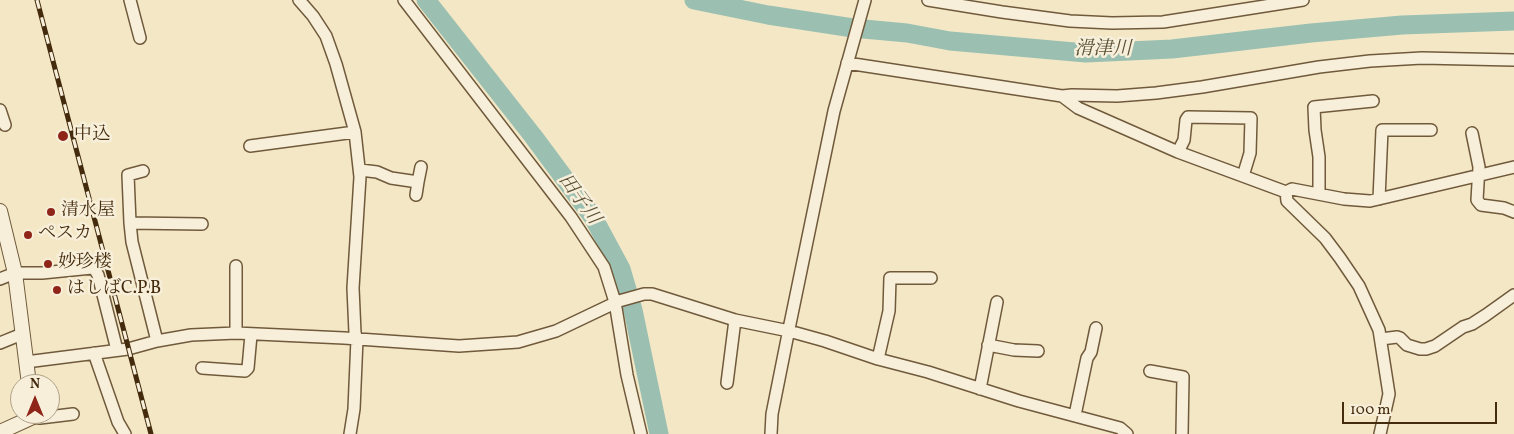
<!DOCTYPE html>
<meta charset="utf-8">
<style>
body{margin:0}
#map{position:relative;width:1514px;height:434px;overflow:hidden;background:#f3e7c6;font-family:Vollkorn,serif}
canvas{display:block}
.north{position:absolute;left:10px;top:374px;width:50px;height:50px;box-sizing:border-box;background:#f7efda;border:1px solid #afa188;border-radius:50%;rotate:0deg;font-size:14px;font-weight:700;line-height:20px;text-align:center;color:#442b0d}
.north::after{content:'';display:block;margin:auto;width:18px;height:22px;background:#8f2418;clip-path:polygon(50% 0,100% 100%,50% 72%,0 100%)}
.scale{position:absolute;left:1342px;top:402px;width:155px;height:22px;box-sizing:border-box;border:2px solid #442b0d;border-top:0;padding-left:6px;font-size:15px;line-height:18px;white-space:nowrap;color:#442b0d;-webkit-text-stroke:4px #f7efda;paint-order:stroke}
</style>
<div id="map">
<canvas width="1514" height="434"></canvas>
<div class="north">N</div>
<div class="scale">100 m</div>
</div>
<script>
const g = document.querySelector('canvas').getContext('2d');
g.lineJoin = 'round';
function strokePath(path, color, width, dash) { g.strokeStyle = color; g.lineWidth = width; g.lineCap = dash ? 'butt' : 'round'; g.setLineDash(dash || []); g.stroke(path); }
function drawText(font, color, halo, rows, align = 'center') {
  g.font = font + ' Vollkorn,"Noto Serif JP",serif'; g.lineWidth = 5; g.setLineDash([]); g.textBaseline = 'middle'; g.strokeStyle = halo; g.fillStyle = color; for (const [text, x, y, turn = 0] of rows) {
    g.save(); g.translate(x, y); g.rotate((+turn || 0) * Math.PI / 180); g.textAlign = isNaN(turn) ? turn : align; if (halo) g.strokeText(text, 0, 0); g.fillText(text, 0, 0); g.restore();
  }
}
const river = new Path2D(`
 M 426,0 L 533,136 L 593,217 L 621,269 L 633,310 L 659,434
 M 694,0 L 768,15 L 853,28 L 907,33 L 950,41 L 1086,53 L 1172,49 L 1311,33 L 1402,25 L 1514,21`);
const minor = new Path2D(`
 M 130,0 L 140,38
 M 299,0 L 313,16 L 326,36 L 336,64 L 355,132 L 360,177 L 353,288 L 355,333 L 357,339 L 354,409 L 350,434
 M 404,0 L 571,217 L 604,267 L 615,302 L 627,375 L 641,434
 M 928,0 L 1002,12 L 1070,21 L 1112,23 L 1163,22 L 1303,0
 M 847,63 L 1062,96 L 1072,95 L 1117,96 L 1156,93 L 1202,87 L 1319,67 L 1370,61 L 1422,58 L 1514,60
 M 1062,96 L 1078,108 L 1178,152 L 1286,192 L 1292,189 L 1344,199 L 1370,201 L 1514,167
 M 0,110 L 5,125
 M 1472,133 L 1479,167 L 1477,200 L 1481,205 L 1504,208 L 1514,212
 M 250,146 L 355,132
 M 1178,152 L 1184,140 L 1186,120 L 1188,117 L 1251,118 L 1250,153 L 1243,176
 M 360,170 L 377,172 L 391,178 L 418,182 L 421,167
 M 1286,192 L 1287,201 L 1325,238 L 1340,258 L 1359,286 L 1379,330 L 1389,394 L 1380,434
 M 1319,194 L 1319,157 L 1315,130 L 1314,107 L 1373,101
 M 416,195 L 418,182
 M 1379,199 L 1382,130 L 1431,130
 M 130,223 L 128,175 L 143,171
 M 0,279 L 15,273 L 42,273 L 92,268 L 95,270 L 98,275 L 117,350
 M 236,333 L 236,266
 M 1381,339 L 1397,337 L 1400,338 L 1407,345 L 1420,349 L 1426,349 L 1435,346 L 1463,327 L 1472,324 L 1486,315 L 1514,295
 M 157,341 L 132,242 L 130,223 L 202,224
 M 0,343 L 22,334
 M 988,345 L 1014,350 L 1038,351
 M 94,353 L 118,422 L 125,434
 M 878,359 L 889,311 L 890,278 L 931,278
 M 26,362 L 128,349 L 157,341 L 191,335 L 236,333 L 344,338 L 459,346 L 518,342 L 556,331 L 619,301 L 644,294 L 652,294 L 735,320 L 789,331 L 825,341 L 878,359 L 928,372 L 1019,401 L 1120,428 L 1127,434
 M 202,368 L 245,371 L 248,368 L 251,335
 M 1150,371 L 1183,377 L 1182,434
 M 727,383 L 735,320
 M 980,389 L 997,302
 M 1075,415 L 1087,358 L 1091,352 L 1096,328
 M 33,417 L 40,418 L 73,414
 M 771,434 L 772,414 L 790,324 L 834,111 L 865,0`);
const tertiary = new Path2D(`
 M 0,211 L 15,273 L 29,384
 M 0,432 L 33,417 L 33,414`);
const rail = new Path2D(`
 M 37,0 L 151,434`);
const markers = [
 [63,136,6,"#8f2418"],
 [51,212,5,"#8f2418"],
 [28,235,5,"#8f2418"],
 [48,264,5,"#8f2418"],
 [57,290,5,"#8f2418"]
];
const poiNames = [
 ["中込",74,136],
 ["清水屋",61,212],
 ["ペスカ",38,235],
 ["妙珍楼",58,264],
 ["はしばC.P.B",67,290]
];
const waterNames = [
 ["滑津川",1103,51],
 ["田子川",578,200,54]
];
strokePath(river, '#9bc0b2', 19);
strokePath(minor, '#705a3b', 14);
strokePath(tertiary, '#705a3b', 16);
strokePath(minor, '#f7efda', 11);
strokePath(tertiary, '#f7efda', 14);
strokePath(rail, '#442b0d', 5);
strokePath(rail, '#f7efda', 3, [9]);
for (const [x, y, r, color] of markers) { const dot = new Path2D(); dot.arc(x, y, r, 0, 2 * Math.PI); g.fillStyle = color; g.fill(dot); strokePath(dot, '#f7efda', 2); }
drawText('18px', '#442b0d', '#f7efda', poiNames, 'left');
drawText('italic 19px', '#5a5036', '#f7efda', waterNames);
</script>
